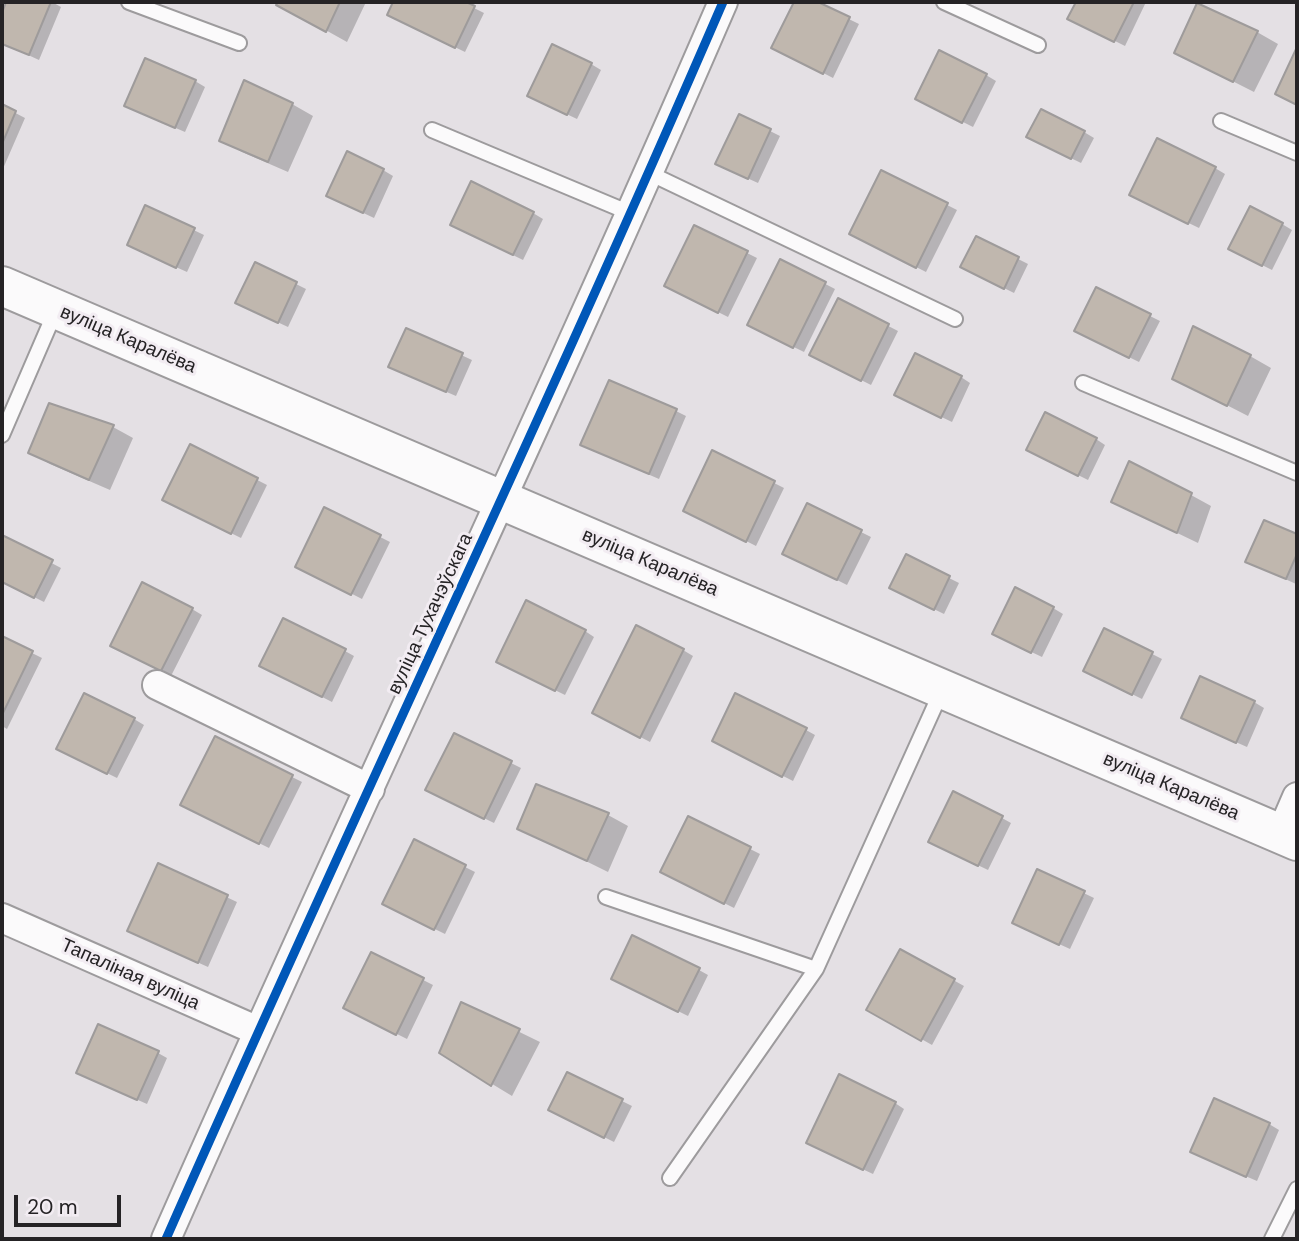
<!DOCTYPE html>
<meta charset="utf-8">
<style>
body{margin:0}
#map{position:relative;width:1299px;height:1241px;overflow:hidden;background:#e4e0e4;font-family:"DM Sans",sans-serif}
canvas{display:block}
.frame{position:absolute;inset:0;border:4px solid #252325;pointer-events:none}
.scale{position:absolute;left:14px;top:1195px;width:107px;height:32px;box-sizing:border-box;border:4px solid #252325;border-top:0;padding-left:9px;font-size:21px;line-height:24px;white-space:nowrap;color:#252325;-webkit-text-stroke:5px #f2ecf2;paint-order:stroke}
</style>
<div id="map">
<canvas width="1299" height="1241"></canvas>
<div class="frame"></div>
<div class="scale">20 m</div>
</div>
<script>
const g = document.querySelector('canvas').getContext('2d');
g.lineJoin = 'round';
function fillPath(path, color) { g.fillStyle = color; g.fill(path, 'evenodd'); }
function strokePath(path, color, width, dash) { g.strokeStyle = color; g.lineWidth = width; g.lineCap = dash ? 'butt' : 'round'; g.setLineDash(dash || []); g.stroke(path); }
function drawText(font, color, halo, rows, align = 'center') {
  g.font = font + ' "DM Sans",sans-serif'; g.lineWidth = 6; g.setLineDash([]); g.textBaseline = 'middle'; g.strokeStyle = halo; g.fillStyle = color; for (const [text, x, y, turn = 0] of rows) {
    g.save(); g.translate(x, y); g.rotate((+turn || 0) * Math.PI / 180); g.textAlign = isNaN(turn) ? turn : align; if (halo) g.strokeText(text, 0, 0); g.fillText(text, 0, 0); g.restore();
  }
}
const shadow = new Path2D(`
 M 8,2 L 52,2 L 61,7 L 39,60 L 2,43 L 2,17 Z
 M 280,2 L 366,2 L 347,42 L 279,4 Z
 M 395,2 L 462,2 L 484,13 L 465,52 L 389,15 Z
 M 795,2 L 814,2 L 859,24 L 833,78 L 773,47 Z
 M 1078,2 L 1146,2 L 1125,46 L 1069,18 Z
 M 1257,32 L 1278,44 L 1254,92 L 1177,53 Z
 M 591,64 L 601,70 L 577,119 L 539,101 Z
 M 986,75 L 996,81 L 973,127 L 927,104 Z
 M 195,81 L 205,87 L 185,132 L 136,111 Z
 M 292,104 L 313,116 L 288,172 L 242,152 L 221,140 Z
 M 2,106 L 25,118 L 2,171 Z
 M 770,131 L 780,136 L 758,183 L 727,169 Z
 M 1084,132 L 1094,138 L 1081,163 L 1038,142 Z
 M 1215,168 L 1225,174 L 1199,228 L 1141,200 Z
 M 383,170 L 393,176 L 374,218 L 338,201 Z
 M 882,172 L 957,210 L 926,272 L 861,239 Z
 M 146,207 L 204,235 L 187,272 L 138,250 Z
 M 533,213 L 543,219 L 523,260 L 462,230 Z
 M 1282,224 L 1292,230 L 1272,270 L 1240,254 Z
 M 977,238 L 1028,264 L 1014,293 L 972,272 Z
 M 747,253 L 757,258 L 728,317 L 676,291 Z
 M 781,261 L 835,289 L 804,352 L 759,330 Z
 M 256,264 L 306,289 L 288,327 L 247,308 Z
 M 838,300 L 898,331 L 871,385 L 821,360 Z
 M 1150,316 L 1160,321 L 1139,362 L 1086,336 Z
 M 407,330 L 472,360 L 456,396 L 400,372 Z
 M 1250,356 L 1271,368 L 1248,416 L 1174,378 Z
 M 961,377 L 970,383 L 952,422 L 906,400 Z
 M 676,411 L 686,416 L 659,479 L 592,450 Z
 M 113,427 L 133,438 L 110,490 L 50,464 L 30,452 Z
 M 1096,439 L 1105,445 L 1088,480 L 1038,455 Z
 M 191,446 L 267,485 L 241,538 L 174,505 Z
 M 713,452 L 784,488 L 756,546 L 695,515 Z
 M 1191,495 L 1211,506 L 1198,543 L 1113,502 Z
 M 325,509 L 390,542 L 362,599 L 307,571 Z
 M 1264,522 L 1297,536 L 1296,584 L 1248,562 Z
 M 861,532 L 871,537 L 847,585 L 793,558 Z
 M 2,537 L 61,568 L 44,602 L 2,581 Z
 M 907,557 L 959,583 L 944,614 L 901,593 Z
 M 1053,608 L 1063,614 L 1042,657 L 1004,639 Z
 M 192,609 L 202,615 L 171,676 L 122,651 Z
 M 1105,630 L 1162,659 L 1142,699 L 1095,676 Z
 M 585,631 L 594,637 L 565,695 L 508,667 Z
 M 2,638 L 42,658 L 7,729 L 2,726 Z
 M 683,650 L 693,656 L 650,742 L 604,718 Z
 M 345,651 L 354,656 L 332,702 L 271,671 Z
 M 1254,702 L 1264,708 L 1247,747 L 1193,723 Z
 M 134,719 L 144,725 L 117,778 L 68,754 Z
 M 806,730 L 815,735 L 793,781 L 724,746 Z
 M 455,735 L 521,768 L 494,823 L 437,795 Z
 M 215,738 L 302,782 L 269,848 L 192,810 Z
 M 608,815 L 628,826 L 608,872 L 519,828 Z
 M 689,818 L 760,854 L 734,908 L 672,877 Z
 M 1002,818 L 1011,823 L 988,870 L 940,847 Z
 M 415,842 L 475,872 L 445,934 L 394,909 Z
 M 158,865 L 237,902 L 208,967 L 139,936 Z
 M 1038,871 L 1094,898 L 1070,949 L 1024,928 Z
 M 901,951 L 964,986 L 932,1045 L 868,1009 Z
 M 372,954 L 433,985 L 407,1039 L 355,1013 Z
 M 699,970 L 708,975 L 688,1016 L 623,984 Z
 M 462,1004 L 540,1042 L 512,1096 L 441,1053 Z
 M 158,1053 L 167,1058 L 147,1104 L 88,1078 Z
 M 622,1101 L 632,1106 L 614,1142 L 560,1115 Z
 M 895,1103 L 904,1109 L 873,1174 L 817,1148 Z
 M 1269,1124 L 1279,1130 L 1257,1181 L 1201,1157 Z`);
const building = new Path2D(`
 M 6,2 L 51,2 L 29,55 L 2,44 L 2,13 Z
 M 278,2 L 340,2 L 326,32 L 276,5 Z
 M 393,2 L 466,2 L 475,6 L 455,48 L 387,15 Z
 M 794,2 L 818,2 L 850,17 L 823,74 L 771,48 Z
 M 1076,2 L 1134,2 L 1114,42 L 1067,19 Z
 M 1197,3 L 1258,31 L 1233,82 L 1174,53 Z
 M 552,44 L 592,63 L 567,115 L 527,96 Z
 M 1297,47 L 1297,105 L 1275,94 Z
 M 939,50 L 987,74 L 962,123 L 915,99 Z
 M 145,58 L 196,80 L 175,128 L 124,106 Z
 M 244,80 L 293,103 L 268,162 L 219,141 Z
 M 2,104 L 16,111 L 2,144 Z
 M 1041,109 L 1085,131 L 1071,159 L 1026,137 Z
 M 739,114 L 771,129 L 748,179 L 715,164 Z
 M 1157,138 L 1216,167 L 1188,224 L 1129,195 Z
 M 347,151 L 384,169 L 363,213 L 326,196 Z
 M 881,170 L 948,203 L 916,268 L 849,234 Z
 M 471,181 L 534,212 L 513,255 L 450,225 Z
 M 145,205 L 195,228 L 176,268 L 127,245 Z
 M 1250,206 L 1283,223 L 1262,266 L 1228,249 Z
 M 694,225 L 748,251 L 718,313 L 664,286 Z
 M 976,236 L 1019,257 L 1004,289 L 960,267 Z
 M 780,259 L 826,282 L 793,348 L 747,325 Z
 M 255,262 L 297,282 L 278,323 L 235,303 Z
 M 1096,287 L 1151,314 L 1129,358 L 1074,331 Z
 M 838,298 L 889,324 L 861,381 L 809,355 Z
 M 1193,326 L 1251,355 L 1227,406 L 1172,379 Z
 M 406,328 L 463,353 L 446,392 L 388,367 Z
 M 915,353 L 962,376 L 941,418 L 894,395 Z
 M 609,380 L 677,409 L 649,474 L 580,445 Z
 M 49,403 L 114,425 L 89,480 L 28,453 Z
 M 1045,412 L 1097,438 L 1078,476 L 1026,450 Z
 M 190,444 L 258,478 L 231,534 L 162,500 Z
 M 712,450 L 775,481 L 746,542 L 683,511 Z
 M 1129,461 L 1192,493 L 1177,533 L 1111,502 Z
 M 807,503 L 862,530 L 837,580 L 782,554 Z
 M 324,507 L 381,535 L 351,595 L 295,567 Z
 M 1264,520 L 1297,534 L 1297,554 L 1286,579 L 1245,562 Z
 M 2,535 L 53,560 L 34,598 L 2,582 Z
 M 906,554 L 950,576 L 934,610 L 889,588 Z
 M 142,582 L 193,608 L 161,671 L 110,646 Z
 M 1015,587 L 1054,607 L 1031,653 L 992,634 Z
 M 526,600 L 586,630 L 555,691 L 496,662 Z
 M 283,618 L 346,649 L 322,697 L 259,666 Z
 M 636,625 L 684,649 L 640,738 L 592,713 Z
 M 1104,628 L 1153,652 L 1132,695 L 1083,671 Z
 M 2,636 L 33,651 L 2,715 Z
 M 1200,676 L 1255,701 L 1236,743 L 1181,718 Z
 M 84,693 L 135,718 L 107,774 L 56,749 Z
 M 735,693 L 807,728 L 782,777 L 712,741 Z
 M 454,733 L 512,761 L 484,819 L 425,790 Z
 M 215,736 L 293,775 L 259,844 L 180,805 Z
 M 536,784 L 609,813 L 587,861 L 517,829 Z
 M 953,791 L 1003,816 L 978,866 L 928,842 Z
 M 688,816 L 751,847 L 724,904 L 660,872 Z
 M 414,839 L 466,865 L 434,930 L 382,904 Z
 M 158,863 L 228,895 L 198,963 L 127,931 Z
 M 1037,869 L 1085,891 L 1059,945 L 1012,923 Z
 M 632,935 L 700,968 L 678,1012 L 611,979 Z
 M 900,949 L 955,979 L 921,1041 L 866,1010 Z
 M 371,952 L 424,978 L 396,1035 L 343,1008 Z
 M 461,1002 L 520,1029 L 491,1086 L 439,1053 Z
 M 98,1024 L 159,1051 L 137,1100 L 76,1073 Z
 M 567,1072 L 623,1099 L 604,1138 L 548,1110 Z
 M 839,1074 L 896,1102 L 863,1170 L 806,1143 Z
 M 1214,1098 L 1270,1123 L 1246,1177 L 1190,1152 Z`);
const lane = new Path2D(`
 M 129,2 L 239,43
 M 944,2 L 1038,45
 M 1221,121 L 1297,153
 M 432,130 L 630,213
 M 649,173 L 955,319
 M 1083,383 L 1297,473
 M 2,435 L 56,310
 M 606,897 L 816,969 L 942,690
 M 670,1178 L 816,969
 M 1272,1239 L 1297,1189`);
const street = new Path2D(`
 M 157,685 L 370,789
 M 1281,834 L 1297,797
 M 2,918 L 258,1031
 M 166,1239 C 348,825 544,417 723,2`);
const secondary = new Path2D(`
 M 2,286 L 1297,841`);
const cycleway = new Path2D(`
 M 166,1239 C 348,825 544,417 723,2`);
const streetNames = [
 ["вуліца Каралёва",128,340,23],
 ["вуліца Каралёва",650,563,23],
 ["вуліца Тухачэўскага",431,614,-65],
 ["вуліца Каралёва",1171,787,23],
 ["Тапаліная вуліца",130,975,24]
];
fillPath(shadow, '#0003');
fillPath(building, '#c0b7ae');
strokePath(building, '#9e9b9b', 2);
strokePath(lane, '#9d9b9d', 18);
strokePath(street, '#9d9b9d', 32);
strokePath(secondary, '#9d9b9d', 42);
strokePath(lane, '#fbfafb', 14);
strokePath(street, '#fbfafb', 28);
strokePath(secondary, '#fbfafb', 38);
strokePath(cycleway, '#0057b8', 9);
drawText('19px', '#252325', '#f2ecf2', streetNames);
</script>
